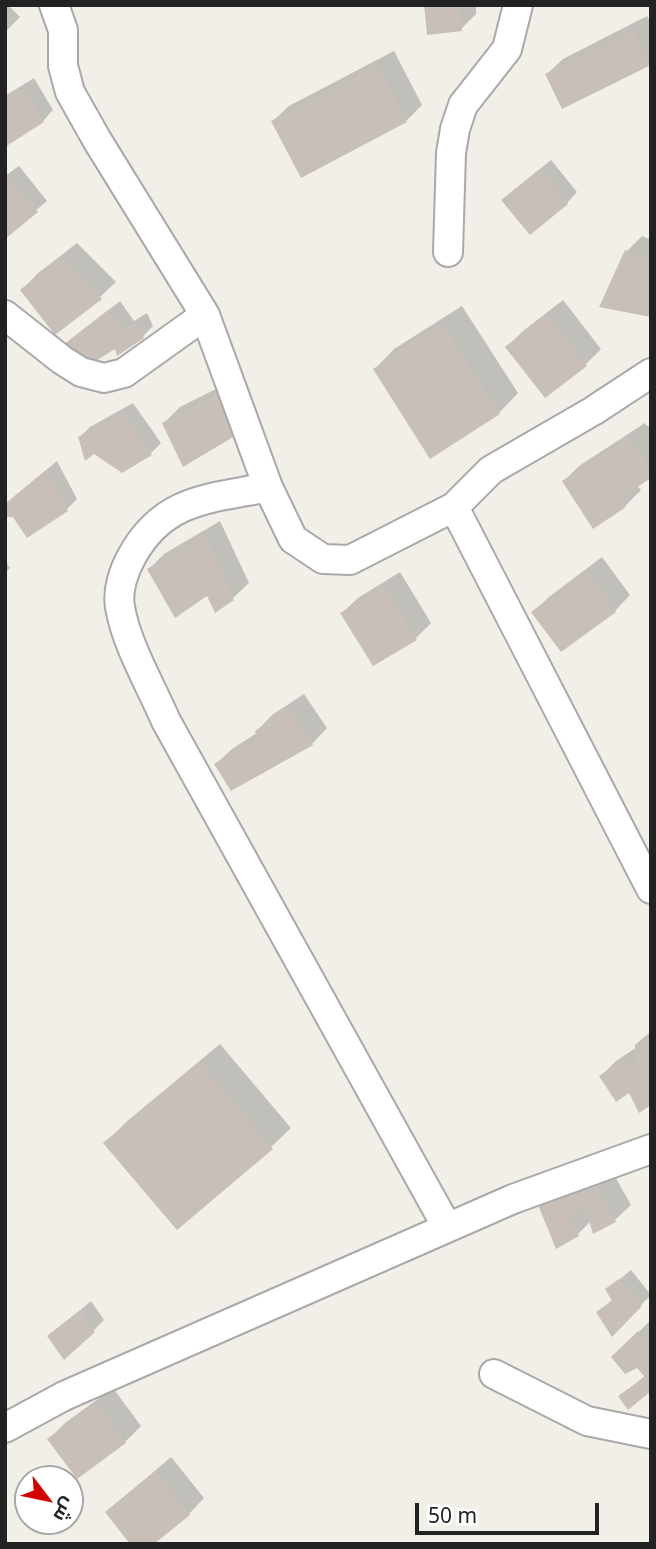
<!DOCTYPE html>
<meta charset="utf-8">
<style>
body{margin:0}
#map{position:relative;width:656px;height:1549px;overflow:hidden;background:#f2efe9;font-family:"Noto Sans",Cairo,sans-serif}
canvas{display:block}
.frame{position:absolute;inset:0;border:7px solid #222;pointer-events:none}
.north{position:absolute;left:14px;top:1465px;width:70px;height:70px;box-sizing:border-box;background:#fff;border:2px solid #a7a7a7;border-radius:50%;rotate:122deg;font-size:19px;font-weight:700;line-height:28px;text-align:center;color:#222}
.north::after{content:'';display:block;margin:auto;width:24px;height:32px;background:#d40000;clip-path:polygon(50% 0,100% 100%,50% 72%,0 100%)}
.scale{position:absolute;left:415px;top:1503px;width:184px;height:32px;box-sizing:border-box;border:4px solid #222;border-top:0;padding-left:9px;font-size:21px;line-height:24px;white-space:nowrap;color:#222;-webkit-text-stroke:5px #fff;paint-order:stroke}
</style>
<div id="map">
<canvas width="656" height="1549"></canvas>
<div class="frame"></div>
<div class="north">ش</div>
<div class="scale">50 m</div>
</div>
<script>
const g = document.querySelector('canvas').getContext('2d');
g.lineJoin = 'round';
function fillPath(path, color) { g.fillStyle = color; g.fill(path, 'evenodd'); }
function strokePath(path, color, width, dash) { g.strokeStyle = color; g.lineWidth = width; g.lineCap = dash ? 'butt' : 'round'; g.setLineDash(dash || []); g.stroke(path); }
const shadow = new Path2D(`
 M 5,5 L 8,5 L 20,17 L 5,32 Z
 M 426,5 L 476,5 L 476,14 L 461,29 Z
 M 647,16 L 651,23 L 651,62 L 648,65 L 547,74 L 563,59 Z
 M 394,51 L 422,105 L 406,121 L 302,176 L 273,121 L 289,106 Z
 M 34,78 L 53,110 L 43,121 L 5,145 L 5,96 Z
 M 551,160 L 577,192 L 567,203 L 514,190 Z
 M 19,166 L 47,201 L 5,236 L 5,176 Z
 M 642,236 L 651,240 L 651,315 L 627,251 Z
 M 77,243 L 116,282 L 100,297 L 55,333 L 22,290 L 37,274 Z
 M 563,300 L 601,349 L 586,364 L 545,396 L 507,347 L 523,331 Z
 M 120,301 L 134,321 L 147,313 L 153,326 L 143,336 L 65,345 Z
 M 462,306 L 518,393 L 499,413 L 375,369 L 394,349 Z
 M 232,381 L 252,417 L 164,423 L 180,407 Z
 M 133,403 L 161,443 L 151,453 L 80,437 L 90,427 Z
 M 645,423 L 648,427 L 651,424 L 651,476 L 637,485 L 641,490 L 625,506 L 594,527 L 564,481 L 579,466 Z
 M 57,461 L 77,499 L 67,509 L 10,500 Z
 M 220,521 L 249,583 L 233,598 L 208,593 L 149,569 L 164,554 Z
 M 602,557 L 630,595 L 615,611 L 533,612 L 549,597 Z
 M 5,561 L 10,568 L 5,573 Z
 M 400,572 L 431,623 L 416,638 L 342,613 L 358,598 Z
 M 304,694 L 327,728 L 312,744 L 216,764 L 232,749 L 257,733 L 257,731 L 272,715 Z
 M 651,1031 L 651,1103 L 601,1076 L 616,1061 L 637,1047 Z
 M 220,1044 L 291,1128 L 271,1147 L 106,1143 L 125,1123 Z
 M 608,1164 L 631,1205 L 615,1220 L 594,1231 L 591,1221 L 578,1234 L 557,1246 L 538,1201 Z
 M 631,1270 L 651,1295 L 612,1334 L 598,1312 L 613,1299 L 608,1289 Z
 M 91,1301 L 104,1320 L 93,1331 L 49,1337 Z
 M 649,1322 L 651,1388 L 620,1396 L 646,1375 L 637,1366 L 613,1357 Z
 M 113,1388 L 141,1426 L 125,1442 L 77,1477 L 49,1439 L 65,1423 Z
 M 171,1457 L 204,1498 L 189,1514 L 107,1512 Z`);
const building = new Path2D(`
 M 424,5 L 459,5 L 462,31 L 427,35 Z
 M 632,30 L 649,66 L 562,109 L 545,74 Z
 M 378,65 L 407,122 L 301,178 L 271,121 Z
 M 23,87 L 44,122 L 5,147 L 5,98 Z
 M 540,169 L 568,204 L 530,235 L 501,200 Z
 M 8,176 L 38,212 L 5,239 L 5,177 Z
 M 625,250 L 651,262 L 651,317 L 599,307 Z
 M 61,257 L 102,299 L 55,335 L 20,290 Z
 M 108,310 L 123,330 L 136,322 L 144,338 L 117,356 L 115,349 L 86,367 L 63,345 Z
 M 547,314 L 587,366 L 545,398 L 505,347 Z
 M 442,324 L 500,414 L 430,459 L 373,369 Z
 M 216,395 L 238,434 L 183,467 L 162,423 Z
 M 122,413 L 152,455 L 122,473 L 94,454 L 85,461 L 78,437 Z
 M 629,437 L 651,470 L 651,478 L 620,498 L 626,507 L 593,529 L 562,481 Z
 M 46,470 L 68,511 L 27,538 L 13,517 L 5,517 L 5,504 Z
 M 205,535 L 234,600 L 215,613 L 207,596 L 175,618 L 147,569 Z
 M 586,571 L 616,612 L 561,652 L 531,612 Z
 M 384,586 L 417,640 L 373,666 L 340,613 Z
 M 288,708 L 313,745 L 231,791 L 214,764 L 257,738 L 255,731 Z
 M 649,1033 L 651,1105 L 639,1113 L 629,1093 L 616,1102 L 599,1076 L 625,1059 L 636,1066 L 635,1045 Z
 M 199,1062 L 273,1149 L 177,1230 L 103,1143 Z
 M 592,1178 L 616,1222 L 593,1234 L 585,1207 L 567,1214 L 579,1236 L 556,1249 L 536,1200 Z
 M 619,1279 L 642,1306 L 612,1337 L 596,1312 L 612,1301 L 605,1289 Z
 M 80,1310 L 95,1332 L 64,1360 L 47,1336 Z
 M 638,1331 L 651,1349 L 651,1391 L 628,1410 L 618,1396 L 645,1377 L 637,1368 L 625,1374 L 611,1357 Z
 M 97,1402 L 126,1443 L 77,1479 L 47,1439 Z
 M 155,1471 L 190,1515 L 154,1544 L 130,1544 L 105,1512 Z`);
const street = new Path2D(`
 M 54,5 L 63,30 L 63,66 L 70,92 L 97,140 L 205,315 L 268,487 L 293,539 L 323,559 L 350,560 L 454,507
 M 448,252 L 451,153 L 455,129 L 463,105 L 507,49 L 518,5
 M 5,315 L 62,360 L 81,372 L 104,378 L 124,373 L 205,315
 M 651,373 L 593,411 L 491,470 L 454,507 L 651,889
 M 268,487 C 210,499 164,498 132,556 C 124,570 117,590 120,607 C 126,644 151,686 166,721 L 447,1227
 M 494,1374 L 587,1421 L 651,1434
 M 5,1428 L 64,1396 L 513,1199 L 651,1149`);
fillPath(shadow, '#0003');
fillPath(building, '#c7bfb8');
strokePath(street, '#a9a9a9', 32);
strokePath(street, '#fff', 28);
</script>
